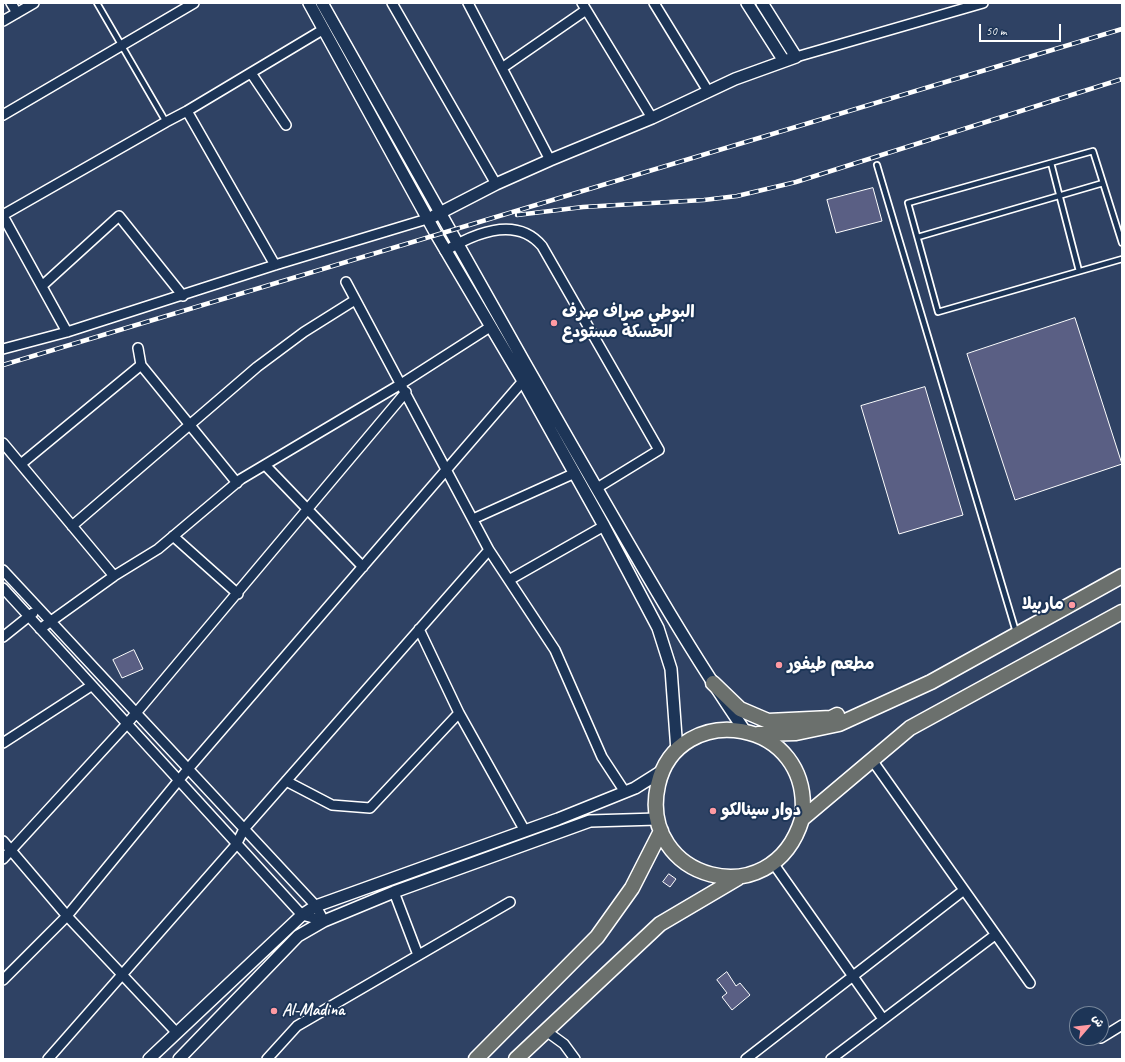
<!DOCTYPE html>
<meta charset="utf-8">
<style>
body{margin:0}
#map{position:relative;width:1125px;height:1062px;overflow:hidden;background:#2f4264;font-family:Caveat,"Playpen Sans Arabic",sans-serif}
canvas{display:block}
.frame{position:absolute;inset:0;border:4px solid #fff;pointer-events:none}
.north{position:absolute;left:1069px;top:1006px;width:40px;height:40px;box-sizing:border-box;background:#1d3557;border:1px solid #77869a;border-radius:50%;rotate:62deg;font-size:11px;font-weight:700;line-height:16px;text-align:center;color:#fff}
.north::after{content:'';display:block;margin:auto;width:14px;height:18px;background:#ff9aa2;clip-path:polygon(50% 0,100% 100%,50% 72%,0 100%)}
.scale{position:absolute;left:979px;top:24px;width:82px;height:18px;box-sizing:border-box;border:2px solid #fff;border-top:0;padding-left:5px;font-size:12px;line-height:14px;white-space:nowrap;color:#fff;-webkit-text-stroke:3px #1d3557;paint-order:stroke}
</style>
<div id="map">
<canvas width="1125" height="1062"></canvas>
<div class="frame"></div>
<div class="north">ش</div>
<div class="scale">50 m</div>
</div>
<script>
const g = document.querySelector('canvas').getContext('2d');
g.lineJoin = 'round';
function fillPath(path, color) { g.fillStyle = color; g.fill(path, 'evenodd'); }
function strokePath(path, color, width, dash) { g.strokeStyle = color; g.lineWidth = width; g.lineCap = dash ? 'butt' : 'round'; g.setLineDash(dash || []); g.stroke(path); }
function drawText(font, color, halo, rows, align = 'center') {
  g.font = font + ' Caveat,"Playpen Sans Arabic",sans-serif'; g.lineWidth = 4; g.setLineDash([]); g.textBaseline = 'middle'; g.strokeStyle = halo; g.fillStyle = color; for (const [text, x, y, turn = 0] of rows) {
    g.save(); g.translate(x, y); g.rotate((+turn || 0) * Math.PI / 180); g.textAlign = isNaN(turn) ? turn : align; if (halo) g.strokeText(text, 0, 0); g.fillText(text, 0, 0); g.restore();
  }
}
const building = new Path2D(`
 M 873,188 L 882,221 L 836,233 L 827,200 Z
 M 1075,318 L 1122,464 L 1015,500 L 967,354 Z
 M 925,387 L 963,515 L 899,534 L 861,406 Z
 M 134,650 L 143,669 L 122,678 L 113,660 Z
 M 669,874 L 676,879 L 670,887 L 663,882 Z
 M 727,972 L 736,986 L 740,983 L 750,995 L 732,1010 L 722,997 L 727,993 L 717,980 Z`);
const service = new Path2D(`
 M 97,3 L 166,122
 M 1051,163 L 1079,271
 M 877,165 L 1016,632
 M 918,237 L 1103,183
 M 1122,243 L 1093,151 L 908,203 L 938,312 L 1122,259`);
const minor = new Path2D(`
 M 11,3 L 17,13
 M 392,3 L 496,184
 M 468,3 L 550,160
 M 582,3 L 652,118
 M 654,3 L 708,91
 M 3,21 L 34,3
 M 796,57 L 983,3
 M 502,68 L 586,10
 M 251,73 L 286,125
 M 187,111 L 275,265
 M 3,115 L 194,3
 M 3,215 L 166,122 L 187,111 L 324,29
 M 3,216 L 67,332
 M 445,251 C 473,234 516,215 542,246 L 659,450 L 597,488
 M 346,282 L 489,550 L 555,650 L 602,757 L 625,792
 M 43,285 L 119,216 L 183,296
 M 138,348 L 141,365 L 237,483
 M 3,349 L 67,332 L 275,265 L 427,219
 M 3,443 L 114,576
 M 21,464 L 141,365
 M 265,465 L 363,567
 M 473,519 L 575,473
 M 72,526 L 257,367 L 304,332 L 355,300
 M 173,536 L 238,594
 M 3,570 L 316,906 L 324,921 L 302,915 L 3,588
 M 509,580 L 604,526
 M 40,629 L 114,576 L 158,549 L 241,479 L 401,384 L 490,327
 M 419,629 L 459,713 L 525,831
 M 3,637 L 33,613
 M 3,743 L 91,686
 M 872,760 L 1030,983
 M 286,781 L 332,805 L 370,808 L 459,713
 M 3,841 L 67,916 L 176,1032
 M 3,859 L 126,725 L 406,392
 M 773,863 L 883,1019
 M 394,892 L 418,955
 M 3,980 L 67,916 L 188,769 L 523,381
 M 546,1031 L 564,1044 L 575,1059
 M 1101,1038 L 1122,1025
 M 48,1059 L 236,845 L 244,829 L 489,550
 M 267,1059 L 297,1026 L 510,902
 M 746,1059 L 964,890
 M 831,1059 L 995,935`);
const tertiary = new Path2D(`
 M 309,3 L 436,234 L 523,381 L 604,526 L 658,628 L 671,669 L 677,751
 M 322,3 C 406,152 489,301 574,449 C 629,544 683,641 745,731
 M 747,3 L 784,61
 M 434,216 L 496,184 L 550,160 L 652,118 L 735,79 L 796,57 L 762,3
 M 149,1059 L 302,915 L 316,906 L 558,819 L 635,788 L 662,771
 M 179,1059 L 298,936 L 324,921 L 394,892 L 590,821 L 657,819`);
const trunk = new Path2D(`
 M 713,683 L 740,709 L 768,721 L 831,718 L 837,715
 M 758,734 L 796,733 L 839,724 L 931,682 L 1122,576
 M 802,819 C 815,716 677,699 658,785 C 637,879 772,918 802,819 L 910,728 L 1122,612
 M 476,1059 L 597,937 L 632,888 L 661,831
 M 516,1059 L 660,924 L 738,878`);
const rail = new Path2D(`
 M 517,215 L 583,207 L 704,200 L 737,196 L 796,182 L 1122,79
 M 3,365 L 1122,29`);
const markers = [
 [554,323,4,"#ff9aa2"],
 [1072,605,4,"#ff9aa2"],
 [779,665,4,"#ff9aa2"],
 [713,811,4,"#ff9aa2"],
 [274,1011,4,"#ff9aa2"]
];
const poiNames = [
 ["البوطي صراف صرف",562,313],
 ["الحسكة مستودع",562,333],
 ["ماربيلا",1064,605,"right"],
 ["مطعم طيفور",787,665],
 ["دوار سينالكو",721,811],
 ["Al-Madina",282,1011]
];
fillPath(building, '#5a5f84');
strokePath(building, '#fff', 1);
strokePath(service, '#fff', 8);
strokePath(minor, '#fff', 12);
strokePath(tertiary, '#fff', 14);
strokePath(trunk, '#fff', 17);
strokePath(service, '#1d3557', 4.5);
strokePath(minor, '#1d3557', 9);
strokePath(tertiary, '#1d3557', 11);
strokePath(trunk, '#6b706d', 14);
strokePath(rail, '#fff', 4.5);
strokePath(rail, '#1d3557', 3, [9]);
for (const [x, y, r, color] of markers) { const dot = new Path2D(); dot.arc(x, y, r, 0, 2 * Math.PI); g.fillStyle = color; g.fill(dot); strokePath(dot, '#1d3557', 1.5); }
drawText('bold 17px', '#fff', '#1d3557', poiNames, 'left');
</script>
